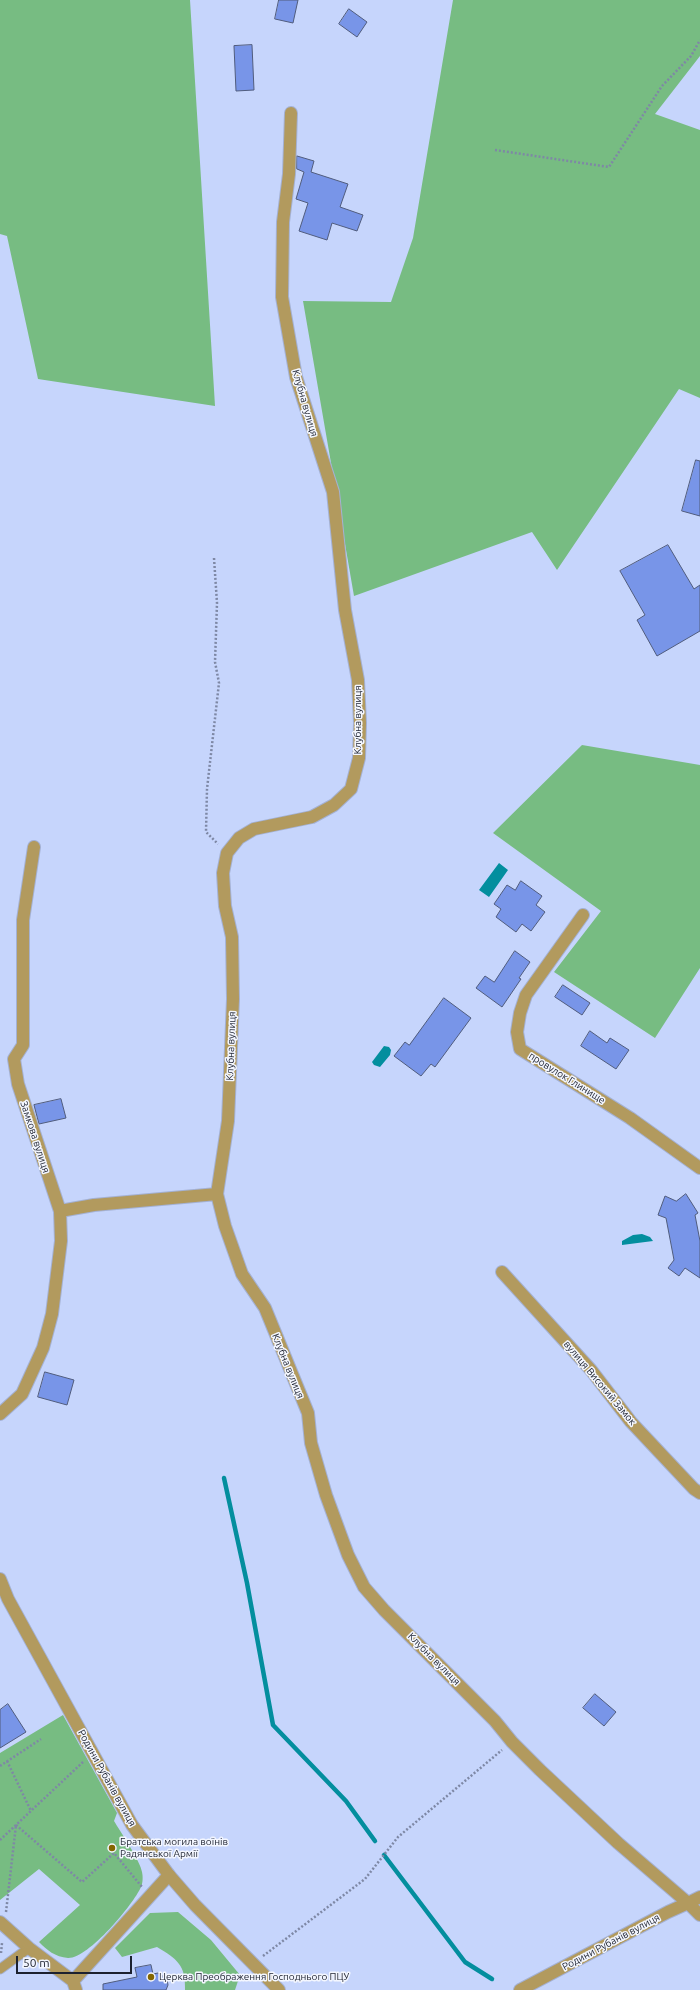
<!DOCTYPE html>
<meta charset="utf-8">
<style>
body{margin:0}
#map{position:relative;width:700px;height:1990px;overflow:hidden;background:#c6d5fc;font-family:Ubuntu,sans-serif}
canvas{display:block}
.scale{position:absolute;left:16px;top:1956px;width:116px;height:18px;box-sizing:border-box;border:2px solid #1c212f;border-top:0;padding-left:5px;font-size:12px;line-height:14px;white-space:nowrap;color:#1c212f;-webkit-text-stroke:3px #f4f7ff;paint-order:stroke}
</style>
<div id="map">
<canvas width="700" height="1990"></canvas>
<div class="scale">50 m</div>
</div>
<script>
const g = document.querySelector('canvas').getContext('2d');
g.lineJoin = 'round';
function fillPath(path, color) { g.fillStyle = color; g.fill(path, 'evenodd'); }
function strokePath(path, color, width, dash) { g.strokeStyle = color; g.lineWidth = width; g.lineCap = dash ? 'butt' : 'round'; g.setLineDash(dash || []); g.stroke(path); }
function drawText(font, color, halo, rows, align = 'center') {
  g.font = font + ' Ubuntu,sans-serif'; g.lineWidth = 3; g.setLineDash([]); g.textBaseline = 'middle'; g.strokeStyle = halo; g.fillStyle = color; for (const [text, x, y, turn = 0] of rows) {
    g.save(); g.translate(x, y); g.rotate((+turn || 0) * Math.PI / 180); g.textAlign = isNaN(turn) ? turn : align; if (halo) g.strokeText(text, 0, 0); g.fillText(text, 0, 0); g.restore();
  }
}
const green = new Path2D(`
 M 0,0 L 190,0 L 215,406 L 38,379 L 7,236 L 0,234 Z
 M 453,0 L 700,0 L 700,56 L 655,114 L 700,130 L 700,398 L 679,389 L 557,570 L 532,532 L 354,596 L 303,301 L 391,302 L 413,238 Z
 M 582,745 L 700,765 L 700,968 L 655,1038 L 554,972 L 601,911 L 493,833 Z
 M 63,1715 L 117,1813 L 114,1821 C 120,1831 141,1862 142,1872 C 143,1876 143,1883 141,1887 C 133,1905 88,1959 68,1958 C 55,1957 47,1950 39,1942 L 80,1905 L 39,1869 L 0,1900 L 0,1753 Z
 M 178,1912 L 211,1940 L 240,1975 L 235,1990 L 185,1990 C 186,1965 177,1959 157,1947 L 122,1957 L 115,1948 L 150,1913 Z`);
const water = new Path2D(`
 M 499,863 L 508,870 L 489,897 L 479,890 Z
 M 384,1046 L 389,1047 L 391,1050 L 390,1055 L 380,1067 L 374,1065 L 372,1062 Z
 M 642,1234 L 650,1237 L 653,1241 L 622,1245 L 622,1241 L 633,1235 Z`);
const stream = new Path2D(`
 M 224,1478 L 247,1583 L 273,1725 L 346,1801 L 375,1841
 M 384,1855 L 465,1962 L 492,1979`);
const building = new Path2D(`
 M 279,0 L 298,0 L 293,23 L 275,19 Z
 M 349,9 L 367,22 L 357,37 L 339,24 Z
 M 252,45 L 254,90 L 236,91 L 234,46 Z
 M 297,156 L 314,161 L 311,172 L 348,184 L 340,207 L 363,215 L 357,231 L 332,223 L 327,240 L 299,231 L 308,203 L 296,199 L 304,172 L 297,169 Z
 M 696,460 L 700,461 L 700,516 L 682,511 Z
 M 668,545 L 694,589 L 700,585 L 700,631 L 657,656 L 637,620 L 645,615 L 620,571 Z
 M 521,881 L 542,896 L 536,905 L 545,912 L 531,931 L 522,924 L 516,932 L 496,917 L 501,909 L 494,904 L 507,885 L 515,890 Z
 M 515,951 L 530,962 L 519,978 L 521,979 L 502,1007 L 476,988 L 485,976 L 494,982 Z
 M 563,985 L 590,1003 L 582,1015 L 555,997 Z
 M 444,998 L 471,1018 L 435,1067 L 431,1064 L 421,1076 L 394,1056 L 405,1042 L 409,1045 Z
 M 590,1031 L 607,1043 L 610,1038 L 629,1050 L 616,1069 L 581,1046 Z
 M 61,1099 L 66,1118 L 39,1124 L 34,1105 Z
 M 686,1194 L 698,1213 L 695,1215 L 700,1241 L 700,1278 L 685,1268 L 679,1276 L 668,1268 L 674,1260 L 666,1218 L 658,1215 L 665,1196 L 676,1201 Z
 M 45,1372 L 74,1380 L 67,1405 L 38,1397 Z
 M 595,1694 L 616,1712 L 604,1726 L 583,1708 Z
 M 8,1704 L 26,1732 L 0,1748 L 0,1710 Z
 M 151,1965 L 153,1974 L 158,1973 L 167,1979 L 168,1985 L 166,1990 L 103,1990 L 103,1984 L 137,1977 L 135,1968 Z`);
const path = new Path2D(`
 M 495,150 L 609,167 L 662,86 L 691,56 L 700,40
 M 214,558 L 217,603 L 215,662 L 219,683 L 207,789 L 206,832 L 218,844
 M 7,1761 L 31,1811
 M 0,1766 L 41,1739
 M 16,1825 L 82,1882 L 114,1853 L 142,1887
 M 0,1840 L 83,1762
 M 6,1912 L 16,1825
 M 1,1953 L 2,1943
 M 263,1956 L 365,1879 L 398,1837 L 502,1750`);
const service = new Path2D(`
 M 0,1969 L 29,1948`);
const minor = new Path2D(`
 M 291,113 L 289,174 L 283,222 L 282,297 L 296,377 L 333,492 L 345,610 L 358,680 L 360,723 L 359,758 L 351,789 L 334,805 L 312,817 L 254,829 L 239,838 L 227,853 L 223,873 L 225,906 L 232,937 L 233,999 L 228,1121 L 217,1194 L 225,1226 L 242,1274 L 265,1308 L 308,1413 L 311,1443 L 326,1495 L 348,1555 L 364,1587 L 384,1610 L 495,1721 L 512,1742 L 540,1770 L 618,1843 L 688,1903 L 700,1897
 M 583,915 L 526,995 L 520,1013 L 517,1032 L 520,1049 L 630,1118 L 700,1168
 M 60,1211 L 94,1205 L 217,1194
 M 502,1272 L 591,1370 L 631,1422 L 694,1489 L 700,1493
 M 0,1414 L 22,1394 L 43,1348 L 52,1314 L 61,1241 L 60,1211 L 18,1084 L 14,1059 L 23,1045 L 23,920 L 34,847
 M 0,1922 L 29,1948 L 73,1981 L 76,1990
 M 73,1981 L 169,1875`);
const tertiary = new Path2D(`
 M 0,1579 L 8,1599 L 132,1825 L 169,1875 L 195,1905 L 279,1990
 M 520,1990 L 668,1912 L 688,1903 L 700,1915`);
const markers = [
 [112,1848,4,"#846600"],
 [151,1977,4,"#846600"]
];
const streetNames = [
 ["Клубна вулиця",305,403,74],
 ["Клубна вулиця",358,720,-90],
 ["Клубна вулиця",231,1046,-88],
 ["провулок Глинище",567,1078,32],
 ["Замкова вулиця",35,1137,72],
 ["Клубна вулиця",288,1366,68],
 ["вулиця Високий Замок",600,1383,50],
 ["Клубна вулиця",434,1659,45],
 ["Родини Рубанів вулиця",107,1778,61],
 ["Родини Рубанів вулиця",611,1942,-28]
];
const poiNames = [
 ["Братська могила воїнів",120,1842],
 ["Радянської Армії",120,1854],
 ["Церква Преображення Господнього ПЦУ",159,1977]
];
fillPath(green, '#77bc82');
fillPath(water, '#038e9e');
strokePath(stream, '#038e9e', 4.5);
fillPath(building, '#7895e8');
strokePath(building, '#505c7d', 1);
strokePath(service, '#a4b1d3', 11);
strokePath(minor, '#a4b1d3', 14);
strokePath(tertiary, '#a4b1d3', 14);
strokePath(path, '#7e88a5', 2.5, [2, 2]);
strokePath(service, '#b29a5e', 9);
strokePath(minor, '#b29a5e', 12);
strokePath(tertiary, '#b29a5e', 12);
for (const [x, y, r, color] of markers) { const dot = new Path2D(); dot.arc(x, y, r, 0, 2 * Math.PI); g.fillStyle = color; g.fill(dot); strokePath(dot, '#f4f7ff', 1.5); }
drawText('10px', '#1c212f', '#f4f7ff', streetNames);
drawText('10px', '#1c212f', '#f4f7ff', poiNames, 'left');
</script>
